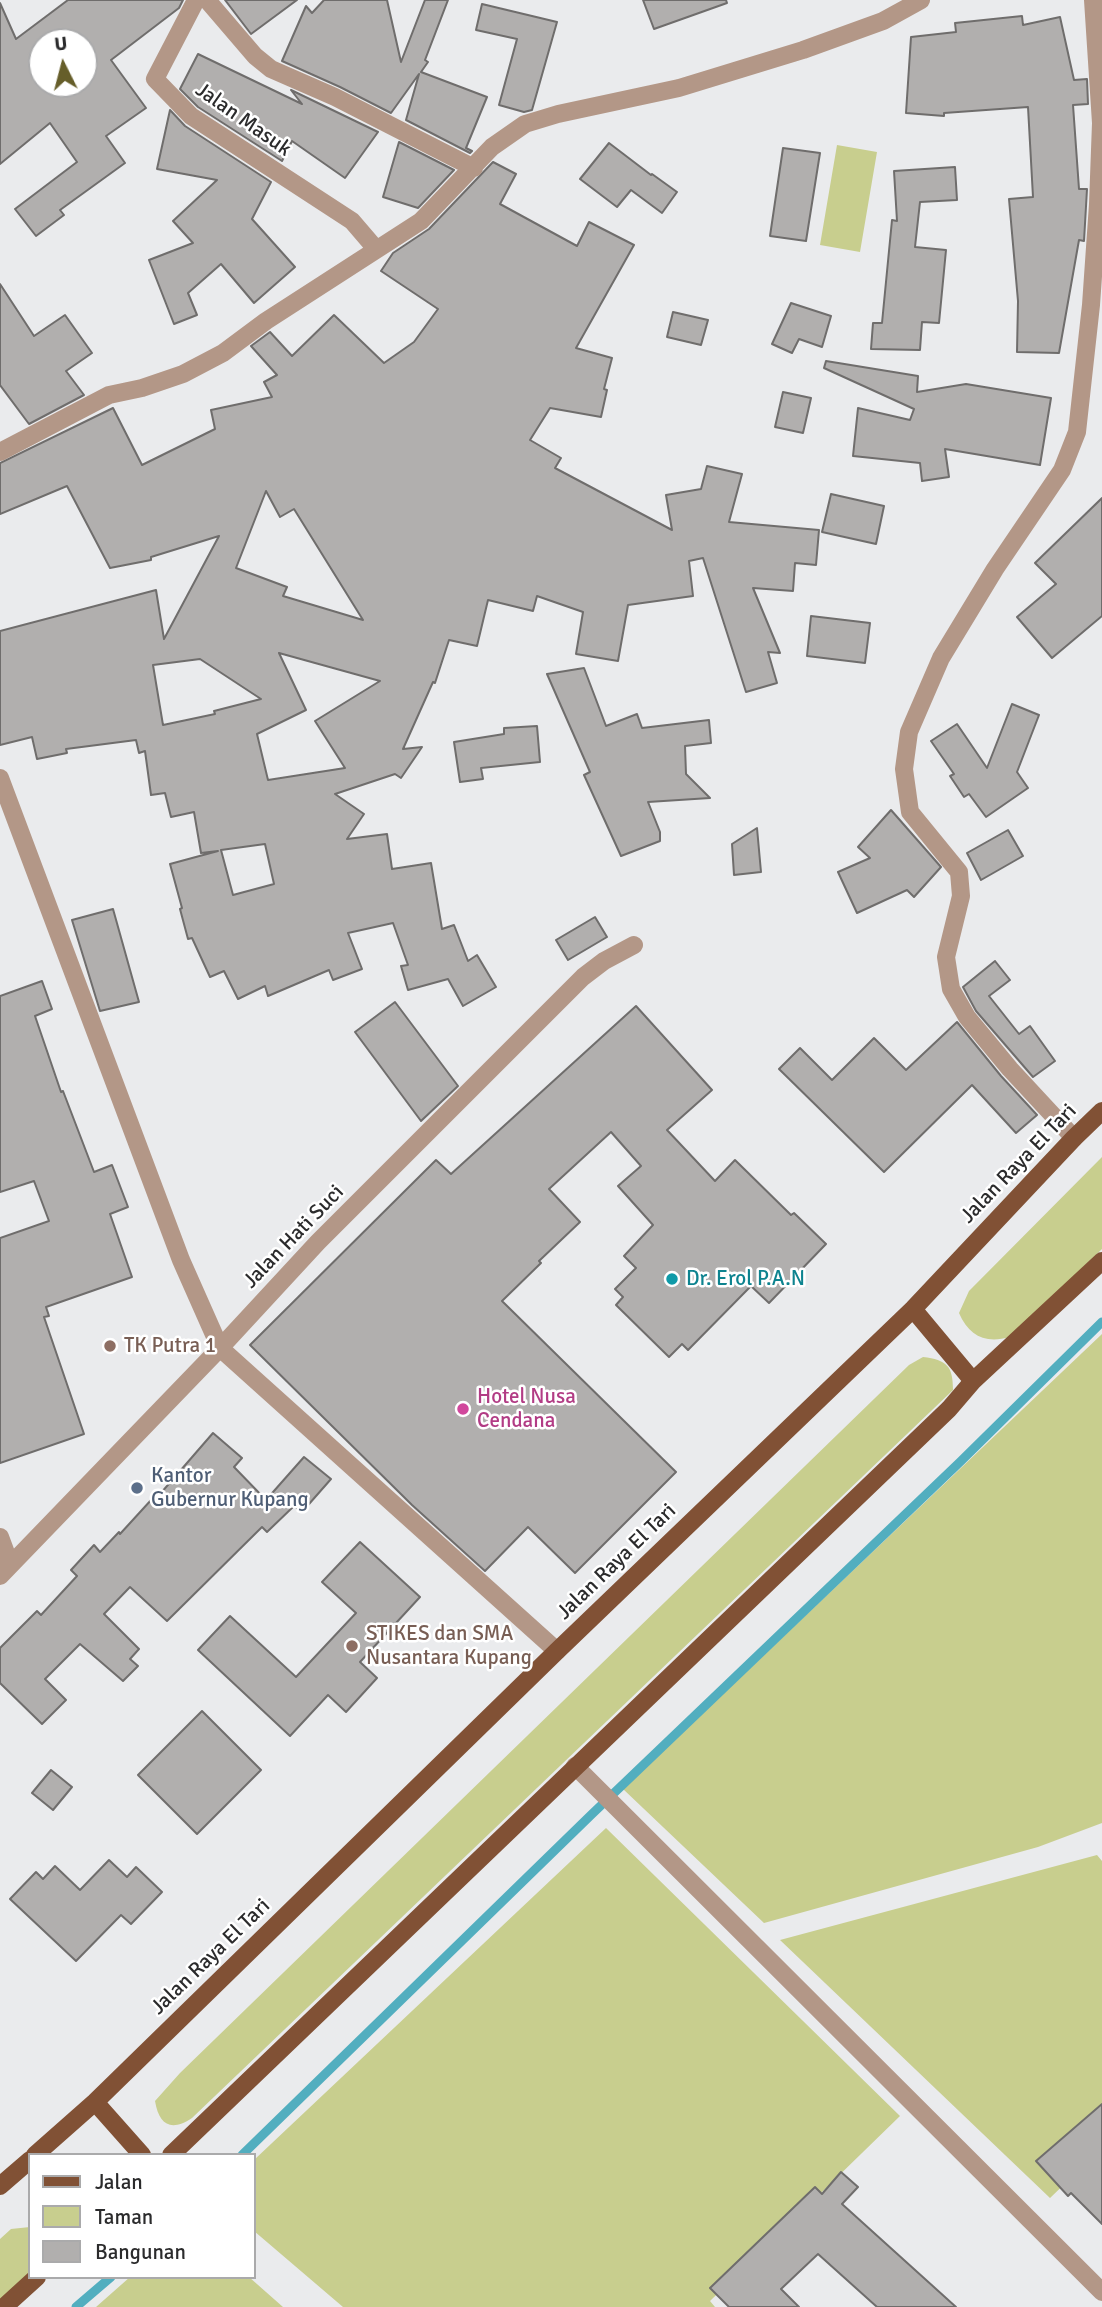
<!DOCTYPE html>
<style>
body{margin:0}
#map{position:relative;width:1102px;height:2307px;overflow:hidden;background:#eaebed;font-family:Signika,sans-serif}
canvas{display:block}
.legend{position:absolute;left:28px;top:2153px;width:228px;height:126px;box-sizing:border-box;background:#fff;border:2px solid #aaaaab;margin:0;padding:9px 12px;list-style:none;font-size:21px;color:#2b2b2c}
.legend li{display:flex;align-items:center;gap:14px;height:35px}
.legend b{width:35px;border:2px solid #aaaaab}
.north{position:absolute;left:28px;top:28px;width:70px;height:70px;box-sizing:border-box;background:#fff;border:2px solid #aaaaab;border-radius:50%;rotate:354deg;font-size:19px;font-weight:700;line-height:28px;text-align:center;color:#2b2b2c}
.north::after{content:'';display:block;margin:auto;width:24px;height:32px;background:#665e2a;clip-path:polygon(50% 0,100% 100%,50% 72%,0 100%)}
</style>
<div id="map">
<canvas width="1102" height="2307"></canvas>
<ul class="legend">
<li><b style="height:9px;background:#815135"></b>Jalan</li>
<li><b style="height:19px;background:#c8ce8e"></b>Taman</li>
<li><b style="height:19px;background:#b1afae"></b>Bangunan</li>
</ul>
<div class="north">U</div>
</div>
<script>
const g = document.querySelector('canvas').getContext('2d');
g.lineJoin = 'round';
function fillPath(path, color) { g.fillStyle = color; g.fill(path, 'evenodd'); }
function strokePath(path, color, width, dash) { g.strokeStyle = color; g.lineWidth = width; g.lineCap = dash ? 'butt' : 'round'; g.setLineDash(dash || []); g.stroke(path); }
function drawText(font, color, halo, rows, align = 'center') {
  g.font = font + ' Signika,sans-serif'; g.lineWidth = 5; g.setLineDash([]); g.textBaseline = 'middle'; g.strokeStyle = halo; g.fillStyle = color; for (const [text, x, y, turn = 0] of rows) {
    g.save(); g.translate(x, y); g.rotate((+turn || 0) * Math.PI / 180); g.textAlign = isNaN(turn) ? turn : align; if (halo) g.strokeText(text, 0, 0); g.fillText(text, 0, 0); g.restore();
  }
}
const green = new Path2D(`
 M 837,145 L 877,152 L 860,252 L 820,245 Z
 M 1102,1157 L 1102,1249 L 1010,1337 C 985,1344 969,1336 959,1313 L 969,1291 Z
 M 1102,1334 L 1102,1823 L 1038,1847 L 764,1923 L 623,1789 Z
 M 923,1357 C 947,1360 953,1366 953,1390 L 192,2118 C 171,2132 159,2125 155,2101 L 180,2073 L 909,1365 Z
 M 606,1828 L 900,2116 L 710,2301 L 715,2307 L 343,2307 L 254,2231 L 254,2160 Z
 M 1097,1855 L 1102,1861 L 1102,2148 L 1050,2198 L 780,1940 Z
 M 30,2227 L 30,2275 L 0,2302 L 0,2239 L 11,2229 Z
 M 130,2277 L 249,2277 L 283,2307 L 96,2307 Z`);
const stream = new Path2D(`
 M 242,2155 L 591,1815 L 960,1462 L 1102,1322
 M 76,2307 L 111,2277`);
const building = new Path2D(`
 M 68,0 L 183,0 L 179,8 L 111,60 L 146,108 L 106,136 L 125,163 L 60,210 L 64,215 L 36,236 L 15,209 L 77,162 L 50,123 L 0,164 L 0,3 L 16,39 ZM 42,42 L 84,42 L 84,84 L 42,84 Z
 M 225,0 L 297,0 L 251,34 Z
 M 324,0 L 387,0 L 401,62 L 425,0 L 448,0 L 425,60 L 428,62 L 421,72 L 487,97 L 466,148 L 472,151 L 470,153 L 406,120 L 419,74 L 391,113 L 340,87 L 282,61 L 306,6 L 312,13 Z
 M 643,0 L 726,0 L 727,3 L 654,29 Z
 M 482,4 L 557,22 L 532,110 L 524,112 L 499,105 L 517,39 L 476,30 Z
 M 1022,16 L 1023,25 L 1060,17 L 1074,80 L 1087,79 L 1088,104 L 1073,105 L 1079,189 L 1087,189 L 1084,241 L 1079,240 L 1059,353 L 1017,352 L 1018,301 L 1009,199 L 1033,197 L 1028,107 L 944,113 L 944,116 L 906,113 L 911,37 L 956,32 L 955,23 Z
 M 198,54 L 302,104 L 291,90 L 378,132 L 345,178 L 292,141 L 282,161 L 198,107 L 180,89 Z
 M 170,110 L 185,126 L 271,182 L 252,219 L 295,267 L 254,303 L 221,264 L 188,293 L 197,315 L 174,324 L 149,260 L 193,243 L 173,221 L 217,180 L 157,169 Z
 M 399,142 L 454,170 L 418,208 L 383,197 Z
 M 609,143 L 651,175 L 652,174 L 677,192 L 662,213 L 631,190 L 617,207 L 580,179 Z
 M 783,148 L 820,153 L 806,241 L 770,236 Z
 M 493,162 L 516,174 L 500,204 L 577,246 L 589,222 L 634,245 L 576,348 L 612,358 L 604,389 L 607,390 L 601,417 L 550,408 L 530,440 L 561,458 L 555,468 L 672,530 L 666,495 L 701,489 L 707,466 L 742,474 L 729,522 L 819,530 L 816,565 L 795,563 L 793,591 L 753,588 L 780,653 L 768,652 L 777,683 L 746,692 L 703,558 L 689,561 L 693,596 L 628,605 L 618,661 L 576,654 L 583,612 L 537,596 L 533,611 L 488,600 L 477,646 L 449,640 L 435,683 L 433,682 L 403,749 L 422,747 L 401,778 L 395,774 L 335,794 L 364,814 L 347,839 L 387,834 L 392,869 L 431,863 L 442,929 L 454,925 L 468,961 L 477,955 L 496,987 L 463,1006 L 448,979 L 408,990 L 401,966 L 408,965 L 393,923 L 348,933 L 362,969 L 333,980 L 329,970 L 268,996 L 265,986 L 238,999 L 224,971 L 210,977 L 192,938 L 188,939 L 180,909 L 182,908 L 170,864 L 218,851 L 201,853 L 194,812 L 171,817 L 165,793 L 151,795 L 145,751 L 139,753 L 136,740 L 66,749 L 67,753 L 37,759 L 32,737 L 0,745 L 0,631 L 156,590 L 164,639 L 219,536 L 151,557 L 151,560 L 110,568 L 67,486 L 0,514 L 0,463 L 113,408 L 142,465 L 215,429 L 211,410 L 272,397 L 264,382 L 277,375 L 251,346 L 270,332 L 292,356 L 334,315 L 384,363 L 414,342 L 438,309 L 381,271 L 393,253 L 429,229 ZM 266,491 L 280,517 L 294,509 L 363,620 L 283,596 L 287,587 L 236,568 ZM 279,653 L 380,681 L 315,721 L 345,768 L 268,780 L 257,734 L 306,710 ZM 200,659 L 261,699 L 214,711 L 215,714 L 163,725 L 153,665 ZM 265,844 L 274,884 L 233,895 L 221,850 Z
 M 955,167 L 957,200 L 920,202 L 915,247 L 946,250 L 939,323 L 922,322 L 920,350 L 871,349 L 873,323 L 882,323 L 892,220 L 897,221 L 894,171 Z
 M 0,284 L 34,336 L 65,315 L 92,353 L 66,371 L 84,395 L 29,424 L 0,385 Z
 M 791,303 L 831,316 L 822,347 L 799,339 L 792,353 L 772,344 Z
 M 673,312 L 708,320 L 701,345 L 667,337 Z
 M 826,361 L 918,376 L 917,392 L 966,384 L 1051,398 L 1040,465 L 945,449 L 949,477 L 922,481 L 920,463 L 853,456 L 858,408 L 910,420 L 914,409 L 824,368 Z
 M 783,392 L 811,398 L 803,433 L 775,427 Z
 M 831,494 L 884,506 L 876,544 L 822,532 Z
 M 1102,498 L 1102,616 L 1052,658 L 1017,617 L 1056,584 L 1035,563 Z
 M 811,616 L 870,623 L 865,663 L 807,656 Z
 M 584,668 L 606,726 L 637,714 L 642,728 L 709,720 L 711,743 L 685,746 L 686,774 L 710,798 L 648,802 L 660,832 L 660,841 L 621,856 L 584,775 L 590,772 L 547,674 Z
 M 1012,704 L 1039,715 L 1017,772 L 1028,788 L 986,817 L 969,794 L 964,797 L 950,776 L 954,774 L 931,741 L 957,724 L 987,768 Z
 M 537,726 L 540,762 L 481,768 L 483,779 L 460,782 L 454,742 L 504,734 L 504,728 Z
 M 891,810 L 941,867 L 914,897 L 907,890 L 857,913 L 838,872 L 870,858 L 858,847 Z
 M 757,828 L 761,872 L 734,875 L 732,844 Z
 M 1008,830 L 1023,856 L 981,880 L 967,853 Z
 M 113,909 L 139,1002 L 100,1011 L 72,920 Z
 M 595,917 L 607,937 L 568,960 L 556,940 Z
 M 995,961 L 1010,980 L 989,996 L 1019,1034 L 1030,1026 L 1055,1061 L 1033,1077 L 976,1011 L 963,987 Z
 M 42,981 L 52,1009 L 35,1016 L 61,1092 L 63,1091 L 94,1172 L 112,1165 L 128,1207 L 110,1214 L 132,1277 L 46,1307 L 49,1316 L 44,1317 L 84,1434 L 0,1463 L 0,1238 L 49,1221 L 34,1181 L 0,1192 L 0,996 Z
 M 395,1002 L 458,1086 L 421,1121 L 355,1032 Z
 M 636,1006 L 712,1090 L 667,1130 L 715,1181 L 735,1160 L 791,1215 L 794,1213 L 826,1244 L 769,1303 L 751,1286 L 688,1350 L 682,1344 L 669,1357 L 616,1305 L 623,1297 L 615,1289 L 636,1268 L 624,1256 L 653,1225 L 618,1186 L 641,1166 L 611,1132 L 549,1189 L 580,1222 L 539,1261 L 541,1263 L 502,1301 L 676,1472 L 575,1573 L 528,1527 L 485,1571 L 412,1505 L 250,1345 L 436,1160 L 451,1174 Z
 M 957,1022 L 1001,1076 L 1037,1115 L 1016,1133 L 972,1085 L 884,1172 L 779,1069 L 800,1048 L 832,1080 L 874,1038 L 906,1070 Z
 M 213,1433 L 242,1458 L 234,1467 L 266,1500 L 304,1457 L 331,1479 L 302,1512 L 294,1506 L 267,1532 L 262,1527 L 167,1621 L 130,1587 L 104,1614 L 139,1649 L 130,1659 L 138,1666 L 123,1681 L 80,1644 L 45,1679 L 66,1700 L 42,1724 L 0,1683 L 0,1648 L 37,1611 L 41,1615 L 77,1576 L 71,1570 L 94,1545 L 100,1552 L 119,1532 L 120,1534 L 152,1499 L 154,1501 Z
 M 360,1542 L 420,1597 L 360,1662 L 377,1678 L 346,1712 L 328,1695 L 290,1736 L 198,1650 L 230,1616 L 296,1677 L 356,1613 L 322,1582 Z
 M 202,1711 L 261,1770 L 197,1834 L 138,1775 Z
 M 51,1770 L 72,1787 L 53,1810 L 32,1793 Z
 M 109,1860 L 127,1877 L 136,1867 L 162,1892 L 131,1924 L 121,1915 L 76,1961 L 10,1899 L 36,1872 L 43,1879 L 55,1866 L 80,1890 Z
 M 1102,2104 L 1102,2224 L 1071,2193 L 1068,2196 L 1036,2161 Z
 M 841,2172 L 858,2187 L 842,2204 L 956,2307 L 877,2307 L 818,2254 L 781,2289 L 799,2307 L 729,2307 L 710,2288 L 815,2187 L 822,2194 Z`);
const street = new Path2D(`
 M 196,0 L 155,79 L 191,116 L 352,221 L 376,249
 M 207,0 L 255,56 L 271,69 L 335,97 L 474,168
 M 0,452 L 109,395 L 142,388 L 183,374 L 223,353 L 266,321 L 421,221 L 492,147 L 525,124 L 558,114 L 679,88 L 803,50 L 883,21 L 921,0
 M 0,778 L 181,1260 L 220,1348 L 557,1651
 M 1074,1138 L 1010,1069 L 967,1017 L 951,989 L 946,957 L 961,896 L 959,872 L 910,812 L 904,769 L 909,732 L 941,658 L 995,569 L 1062,470 L 1077,432 L 1091,305 L 1098,204 L 1101,123 L 1093,0
 M 0,1537 L 10,1564
 M 0,1576 L 220,1348 L 318,1242 L 583,977 L 604,961 L 634,945
 M 575,1766 L 1102,2292`);
const primary = new Path2D(`
 M 913,1309 L 973,1381
 M 95,2102 L 142,2155
 M 35,2155 L 95,2102 L 557,1651 L 913,1309 L 1074,1138 L 1102,1111
 M 171,2155 L 949,1409 L 973,1381 L 1102,1261
 M 0,2186 L 30,2160
 M 4,2307 L 37,2277`);
const markers = [
 [672,1279,7,"#0f9aa8"],
 [110,1346,7,"#8d6e63"],
 [463,1409,7,"#d1479c"],
 [137,1488,7,"#5c6f8a"],
 [352,1646,7,"#8d6e63"]
];
const streetNames = [
 ["Jalan Masuk",243,120,35],
 ["Jalan Raya El Tari",1019,1164,-46],
 ["Jalan Hati Suci",294,1237,-46],
 ["Jalan Raya El Tari",617,1562,-44],
 ["Jalan Raya El Tari",211,1957,-44]
];
const cultureNames = [
 ["Dr. Erol P.A.N",686,1279]
];
const educationNames = [
 ["TK Putra 1",124,1346],
 ["STIKES dan SMA",366,1634],
 ["Nusantara Kupang",366,1658]
];
const hotelNames = [
 ["Hotel Nusa",477,1397],
 ["Cendana",477,1421]
];
const serviceNames = [
 ["Kantor",151,1476],
 ["Gubernur Kupang",151,1500]
];
fillPath(green, '#c8ce8e');
strokePath(stream, '#52aebf', 9);
fillPath(building, '#b1afae');
strokePath(building, '#6f6d6c', 2);
strokePath(street, '#b39787', 18);
strokePath(primary, '#815135', 18);
for (const [x, y, r, color] of markers) { const dot = new Path2D(); dot.arc(x, y, r, 0, 2 * Math.PI); g.fillStyle = color; g.fill(dot); strokePath(dot, '#fff', 2.5); }
drawText('21px', '#2b2b2c', '#fff', streetNames);
drawText('21px', '#0d838f', '#fff', cultureNames, 'left');
drawText('21px', '#785e54', '#fff', educationNames, 'left');
drawText('21px', '#b23c85', '#fff', hotelNames, 'left');
drawText('21px', '#4e5e75', '#fff', serviceNames, 'left');
</script>
